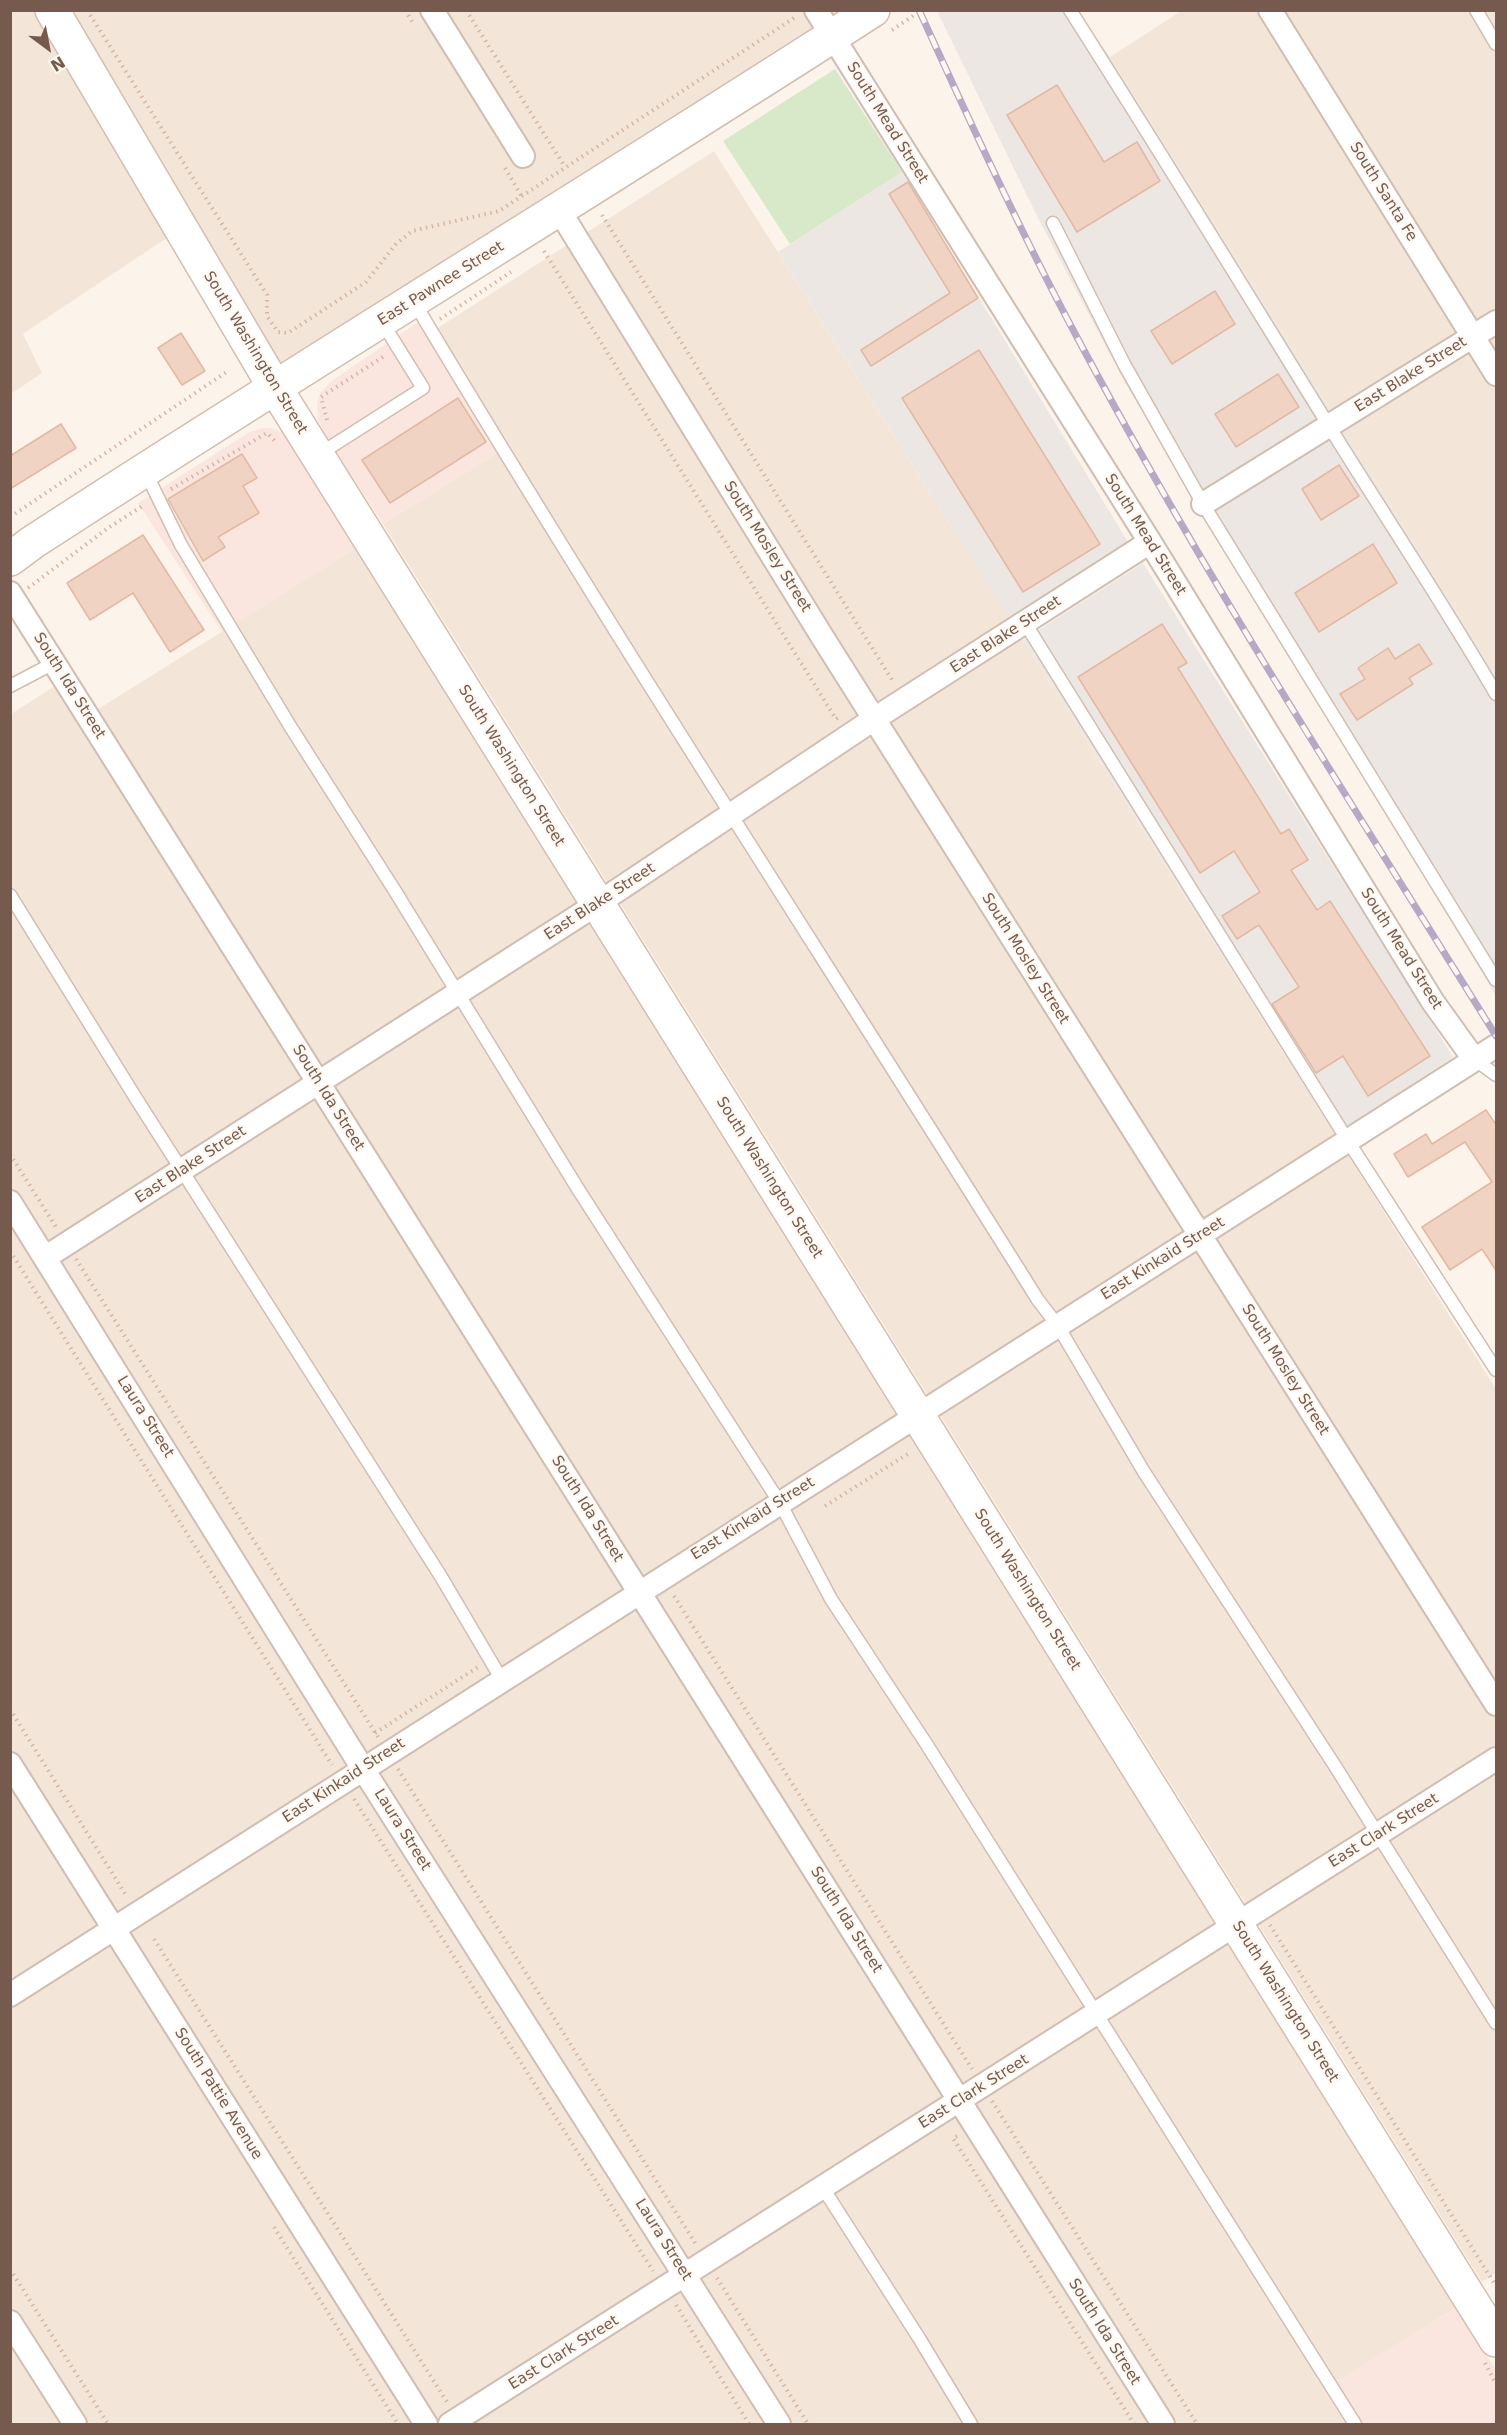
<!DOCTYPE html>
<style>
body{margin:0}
#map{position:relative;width:1507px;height:2435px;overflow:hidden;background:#fcf4ea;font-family:"DejaVu Sans",sans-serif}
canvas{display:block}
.frame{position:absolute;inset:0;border:12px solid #765a4e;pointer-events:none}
.north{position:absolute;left:18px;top:18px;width:60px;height:60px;-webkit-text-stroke:4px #fef8f1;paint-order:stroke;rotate:148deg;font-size:16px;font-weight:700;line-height:24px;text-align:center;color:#765a4e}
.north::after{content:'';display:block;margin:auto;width:21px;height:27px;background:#765a4e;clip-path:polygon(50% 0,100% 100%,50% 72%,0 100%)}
</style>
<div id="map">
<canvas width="1507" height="2435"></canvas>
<div class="frame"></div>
<div class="north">N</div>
</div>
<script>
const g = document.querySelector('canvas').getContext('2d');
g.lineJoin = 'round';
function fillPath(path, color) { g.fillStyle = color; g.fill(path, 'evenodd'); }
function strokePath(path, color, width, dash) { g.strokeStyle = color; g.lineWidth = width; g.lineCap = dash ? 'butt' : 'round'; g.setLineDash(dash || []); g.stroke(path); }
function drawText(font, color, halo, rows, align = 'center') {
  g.font = font + ' "DejaVu Sans",sans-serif'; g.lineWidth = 4.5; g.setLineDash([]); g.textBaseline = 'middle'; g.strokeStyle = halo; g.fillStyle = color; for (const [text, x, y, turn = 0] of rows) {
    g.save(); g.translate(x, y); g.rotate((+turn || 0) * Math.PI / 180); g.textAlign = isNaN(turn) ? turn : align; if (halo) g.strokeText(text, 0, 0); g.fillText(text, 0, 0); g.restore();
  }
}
const residential = new Path2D(`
 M 11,11 L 860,11 L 274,386 L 167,238 L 23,334 L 42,373 L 11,394 Z
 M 1181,11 L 1496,11 L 1496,674 L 1110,57 Z
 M 714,151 L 1496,1389 L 1496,2273 L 1482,2282 L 383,524 L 508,446 L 436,329 Z
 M 357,547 L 1457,2307 L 1324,2390 L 1345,2424 L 11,2424 L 11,714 L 55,686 L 79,721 Z`);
const commercial = new Path2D(`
 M 427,316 L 508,446 L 383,524 L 325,435 L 318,419 L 317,404 L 320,393 L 330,382 Z
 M 262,428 L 272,428 L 283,433 L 293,444 L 357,547 L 222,632 L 138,503 L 248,433 Z
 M 1457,2307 L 1496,2370 L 1496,2424 L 1345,2424 L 1323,2390 Z`);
const industrial = new Path2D(`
 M 937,11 L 1078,11 L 1110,57 L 1496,674 L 1496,996 L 1125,383 L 1038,218 Z
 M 902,172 L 1128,542 L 1009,618 L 778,252 Z
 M 1143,563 L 1453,1057 L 1336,1135 L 1023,640 Z`);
const green = new Path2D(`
 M 835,69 L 902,172 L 790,244 L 723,141 Z`);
const building = new Path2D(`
 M 1057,85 L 1104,162 L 1137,142 L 1160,181 L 1077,232 L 1007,115 Z
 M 908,182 L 978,298 L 871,366 L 861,350 L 950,293 L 889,194 Z
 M 1215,291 L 1235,324 L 1172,364 L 1151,331 Z
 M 181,333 L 205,371 L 182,385 L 158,348 Z
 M 979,350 L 1100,544 L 1023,592 L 902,398 Z
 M 1278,374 L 1299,407 L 1236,447 L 1215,414 Z
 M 458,398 L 486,442 L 390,503 L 362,460 Z
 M 61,424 L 76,448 L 10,489 L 10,456 Z
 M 242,454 L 257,478 L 243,486 L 259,513 L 218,537 L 225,547 L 203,561 L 168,499 Z
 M 1339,465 L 1359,496 L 1321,520 L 1302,489 Z
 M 143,535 L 204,630 L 170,652 L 133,593 L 90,620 L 67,583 Z
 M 1373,544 L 1397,583 L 1319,632 L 1295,593 Z
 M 1162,624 L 1187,663 L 1178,668 L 1281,834 L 1289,829 L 1308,860 L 1291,870 L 1317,910 L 1330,901 L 1430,1056 L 1368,1096 L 1343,1056 L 1316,1073 L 1272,1004 L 1299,987 L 1259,925 L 1237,939 L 1222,916 L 1260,892 L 1234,851 L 1200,873 L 1078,677 Z
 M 1419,644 L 1432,664 L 1409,678 L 1413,684 L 1357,720 L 1340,694 L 1365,679 L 1358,668 L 1388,648 L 1395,659 Z
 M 1486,1110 L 1497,1126 L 1497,1272 L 1482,1249 L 1450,1270 L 1422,1227 L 1492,1182 L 1465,1142 L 1408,1177 L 1394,1154 L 1426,1134 L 1432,1144 Z`);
const path = new Path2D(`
 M 87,10 L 267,295 L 267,316 L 278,332 L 288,333 L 366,282 L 396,244 L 412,231 L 499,211 L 797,16
 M 405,10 L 413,23
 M 466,10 L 565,167
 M 892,30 L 922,10
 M 505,168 L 521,195
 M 602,215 L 894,683
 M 544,251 L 836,719 L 839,717
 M 440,319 L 511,272
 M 327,420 L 321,397 L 386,355
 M 171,489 L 267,433 L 277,443
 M 10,517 L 228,371
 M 28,588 L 108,528 L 144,505
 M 10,1154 L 56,1227
 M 10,1251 L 332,1765
 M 76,1259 L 378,1737
 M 825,1506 L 911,1452
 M 674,1596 L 972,2069
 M 10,1709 L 127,1897
 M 375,1733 L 478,1667
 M 398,1769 L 697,2246
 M 354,1799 L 653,2271
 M 1270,1925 L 1496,2286
 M 154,1939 L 447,2402
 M 992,2101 L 1197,2424
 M 957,2136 L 953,2138 L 1134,2424
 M 274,2227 L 398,2424
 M 10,2269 L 108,2424
 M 717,2278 L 808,2424
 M 676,2305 L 749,2424
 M 1485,2363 L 1496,2384`);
const lane = new Path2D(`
 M 1070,10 C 1158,148 1243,287 1329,426 C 1384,515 1443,603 1496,694
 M 1476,10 L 1496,44
 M 1053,223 L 1124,364 L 1203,504 L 1496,980
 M 414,302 C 615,639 830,967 1038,1300 L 1058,1326 L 1144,1472 L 1335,1766 L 1496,2023
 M 318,455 L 423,388 L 382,322
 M 145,471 L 181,545 L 290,726 L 395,891 L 578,1189 L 780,1503 L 831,1599 L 927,1745 L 1355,2424
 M 1025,623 L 1348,1141 L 1496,1370
 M 10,686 L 54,663
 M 10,895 L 137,1100 L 440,1575 L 502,1680
 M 1474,1059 L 1496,1075
 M 823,2188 L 919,2338 L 971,2424`);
const street = new Path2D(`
 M 432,10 L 523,156
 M 816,10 L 1150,542 L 1433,1002 L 1474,1059
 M 1270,10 L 1496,374
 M 559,210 L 823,638 L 1496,1704
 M 1203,504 L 1496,322
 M 10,593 L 1163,2424
 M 10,1202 L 363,1769 L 779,2424
 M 46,1257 L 597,904 L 874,719 L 1150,542
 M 10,1764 L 426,2424
 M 10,1995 L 1496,1046
 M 10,2322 L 75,2424
 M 450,2424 L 1496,1759`);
const secondary = new Path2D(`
 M 52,10 L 274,386 L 1496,2340
 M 10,559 L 33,542 C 311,361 594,190 873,10`);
const rail = new Path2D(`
 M 919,10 C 970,122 1021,233 1079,341 C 1206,579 1354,807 1496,1036`);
const streetNames = [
 ["South Mead Street",887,123,58],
 ["South Santa Fe",1383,192,58],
 ["East Pawnee Street",441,284,-32],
 ["South Washington Street",255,353,59],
 ["East Blake Street",1411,375,-32],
 ["South Mead Street",1145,535,58],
 ["South Mosley Street",767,547,58],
 ["East Blake Street",1006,635,-33],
 ["South Ida Street",69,686,58],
 ["South Washington Street",511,766,58],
 ["East Blake Street",600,902,-33],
 ["South Mead Street",1401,949,58],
 ["South Mosley Street",1025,959,58],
 ["South Ida Street",328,1098,58],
 ["East Blake Street",191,1165,-33],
 ["South Washington Street",769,1178,58],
 ["East Kinkaid Street",1163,1259,-32],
 ["South Mosley Street",1285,1370,58],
 ["Laura Street",145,1417,58],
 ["South Ida Street",587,1509,58],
 ["East Kinkaid Street",753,1519,-32],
 ["South Washington Street",1027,1590,58],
 ["East Kinkaid Street",344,1781,-33],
 ["Laura Street",402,1830,58],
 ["East Clark Street",1384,1831,-32],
 ["South Ida Street",846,1920,58],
 ["South Washington Street",1285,2002,58],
 ["East Clark Street",974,2092,-32],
 ["South Pattie Avenue",218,2094,58],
 ["Laura Street",663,2240,58],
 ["South Ida Street",1104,2332,58],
 ["East Clark Street",564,2353,-32]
];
fillPath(residential, '#f3e6d9');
fillPath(commercial, '#fbe6df');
fillPath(industrial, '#ede7e3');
fillPath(green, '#d8e9c9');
fillPath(building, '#f0d3c3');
strokePath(building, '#e2b9a4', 1.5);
strokePath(lane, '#d0beb2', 15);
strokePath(street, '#d0beb2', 26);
strokePath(secondary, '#d3beb0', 36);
strokePath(path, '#d5b6a6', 4, [1.5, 4.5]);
strokePath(lane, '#fff', 12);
strokePath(street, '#fff', 22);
strokePath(secondary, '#fff', 33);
strokePath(rail, '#b7a8c6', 7);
strokePath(rail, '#fef8f1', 4.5, [14]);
drawText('15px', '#765a4e', '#fef8f1', streetNames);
</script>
